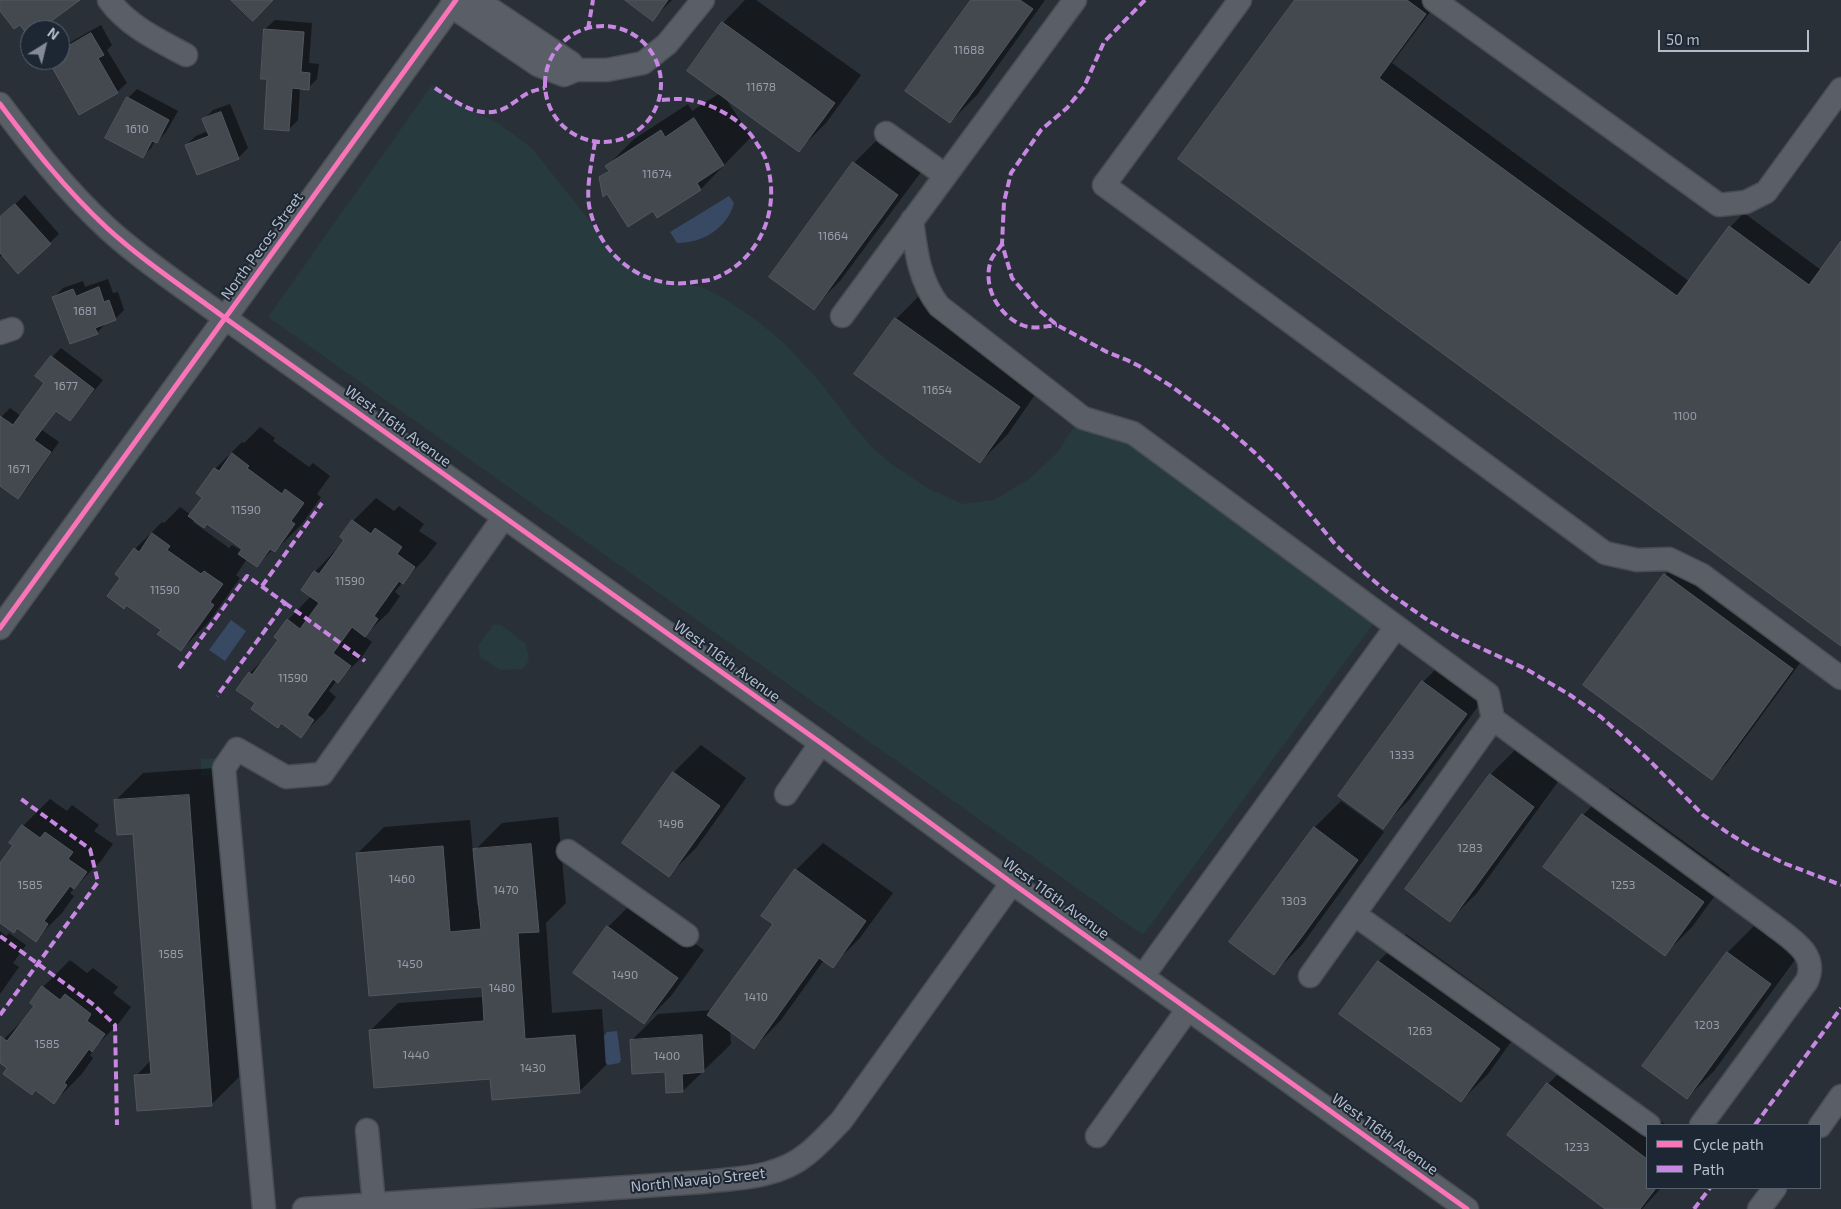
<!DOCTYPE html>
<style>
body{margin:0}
#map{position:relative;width:1841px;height:1209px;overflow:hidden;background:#2a3038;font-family:"Exo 2",sans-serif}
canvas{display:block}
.legend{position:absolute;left:1646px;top:1124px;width:175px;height:65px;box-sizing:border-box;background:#1d2633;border:1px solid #59626f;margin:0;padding:6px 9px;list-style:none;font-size:15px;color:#b4bcc9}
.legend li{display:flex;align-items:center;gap:10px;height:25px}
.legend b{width:25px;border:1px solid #59626f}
.north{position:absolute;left:20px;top:20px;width:50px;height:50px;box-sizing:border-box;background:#1d2633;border:1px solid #59626f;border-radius:50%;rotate:36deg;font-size:14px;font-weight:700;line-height:20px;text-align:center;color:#b4bcc9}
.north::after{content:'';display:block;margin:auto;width:18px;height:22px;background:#848b96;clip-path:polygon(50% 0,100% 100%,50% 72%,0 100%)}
.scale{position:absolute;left:1658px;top:30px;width:151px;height:22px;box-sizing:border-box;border:2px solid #b4bcc9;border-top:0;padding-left:6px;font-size:15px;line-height:18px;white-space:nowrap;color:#b4bcc9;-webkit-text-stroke:4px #1d2633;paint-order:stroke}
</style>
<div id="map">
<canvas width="1841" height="1209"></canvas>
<ul class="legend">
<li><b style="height:6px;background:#fb73b8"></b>Cycle path</li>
<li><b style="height:6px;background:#c787e3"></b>Path</li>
</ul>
<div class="north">N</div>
<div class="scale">50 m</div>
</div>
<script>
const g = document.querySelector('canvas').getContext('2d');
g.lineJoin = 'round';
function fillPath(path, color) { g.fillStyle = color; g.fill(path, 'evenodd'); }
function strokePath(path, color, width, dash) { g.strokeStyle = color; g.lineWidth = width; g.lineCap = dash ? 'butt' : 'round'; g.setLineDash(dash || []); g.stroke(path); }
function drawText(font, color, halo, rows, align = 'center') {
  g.font = font + ' "Exo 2",sans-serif'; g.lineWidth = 4; g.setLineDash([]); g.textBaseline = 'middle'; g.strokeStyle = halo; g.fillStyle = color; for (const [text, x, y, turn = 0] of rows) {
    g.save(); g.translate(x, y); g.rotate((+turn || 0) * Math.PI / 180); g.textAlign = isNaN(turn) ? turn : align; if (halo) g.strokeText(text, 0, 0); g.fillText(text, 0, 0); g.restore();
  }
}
const green = new Path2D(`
 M 432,85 L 474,112 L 498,123 L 532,148 L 622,262 L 658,281 L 702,287 L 727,300 L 760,323 L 787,346 L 821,383 L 852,424 L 871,446 L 890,463 L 929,489 L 963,504 L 994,500 L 1029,479 L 1057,453 L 1075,425 L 1130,442 L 1376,620 L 1143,935 L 268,317 Z
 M 493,625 L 501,625 L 526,644 L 529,660 L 523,669 L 500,670 L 480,657 L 478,646 Z
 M 218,758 L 219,775 L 201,776 L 201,759 Z`);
const water = new Path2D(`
 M 729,196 L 734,203 C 727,229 702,243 677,243 L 670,232 Z
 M 231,620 L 246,631 L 225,661 L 209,650 Z
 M 617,1031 L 621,1060 L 619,1063 L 608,1065 L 605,1062 L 604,1036 L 607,1032 Z`);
const shadow = new Path2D(`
 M 627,0 L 672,0 L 653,19 Z
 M 745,0 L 756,0 L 861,75 L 826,123 L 799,150 L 724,96 L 751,137 L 701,189 L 658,217 L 653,210 L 600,178 L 609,169 L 607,166 L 634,139 L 688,104 L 692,111 L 720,93 L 723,23 Z
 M 972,0 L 1045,0 L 977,95 L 950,122 Z
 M 1297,0 L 1439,0 L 1392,63 L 1690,282 L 1730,227 L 1744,213 L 1821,270 L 1841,243 L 1841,645 Z
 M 275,20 L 312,23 L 309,63 L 319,64 L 317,79 L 308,88 L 300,88 L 298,120 L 289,129 L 268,78 L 265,29 Z
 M 101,25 L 112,45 L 107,50 L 127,83 L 117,92 L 80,113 L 49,60 L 60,60 L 60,48 Z
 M 137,89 L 178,111 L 166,132 L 157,142 L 155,141 L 151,148 L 142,157 L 128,98 Z
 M 230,104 L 248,148 L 239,157 L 198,174 L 186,145 L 196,136 L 208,131 L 204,119 L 213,110 Z
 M 881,136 L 924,168 L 840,281 L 813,308 L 854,163 Z
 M 25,195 L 59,234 L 18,272 L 3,254 L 0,257 L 0,218 Z
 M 108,279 L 113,293 L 118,292 L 124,310 L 115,319 L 106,323 L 97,333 L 54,297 L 63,288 L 83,281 L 85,287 Z
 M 923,292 L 1046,379 L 1007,435 L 980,462 L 896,319 Z
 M 61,348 L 103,380 L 70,420 L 57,410 L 42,430 L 59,442 L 27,488 L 17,497 L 0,485 L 0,418 L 10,408 L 21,416 L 46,383 L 52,357 Z
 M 260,427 L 275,438 L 273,441 L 309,467 L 313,463 L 330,476 L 317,494 L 321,497 L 302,524 L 275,551 L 273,549 L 257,566 L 247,559 L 236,575 L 240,578 L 208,623 L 181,650 L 162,629 L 122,577 L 135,549 L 162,522 L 164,523 L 180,507 L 191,515 L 203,497 L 198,493 L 215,469 L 242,442 L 244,443 ZM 195,519 L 207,523 L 243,549 L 242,551 L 232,545 L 229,548 L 193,522 Z
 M 376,498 L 394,511 L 399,506 L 424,524 L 419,531 L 437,543 L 425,559 L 404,580 L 395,592 L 400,596 L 388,613 L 364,636 L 372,642 L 361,658 L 338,681 L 337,680 L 329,691 L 336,697 L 324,713 L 301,736 L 282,722 L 278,726 L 257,703 L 250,673 L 269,654 L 279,640 L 288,620 L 311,596 L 315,572 L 345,540 L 342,537 L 353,521 Z
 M 1679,561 L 1806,655 L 1726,764 L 1712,778 L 1665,575 Z
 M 1450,655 L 1493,686 L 1409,800 L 1382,827 L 1423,682 Z
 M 701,745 L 746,778 L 696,848 L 669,875 L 624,842 L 674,772 Z
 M 1517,748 L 1560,779 L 1477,893 L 1450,920 L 1490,775 Z
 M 215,768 L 239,1077 L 212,1104 L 136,1076 L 151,1060 L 134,832 L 116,800 L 143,773 Z
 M 1610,788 L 1730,875 L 1692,927 L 1665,954 L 1583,815 Z
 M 50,799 L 67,811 L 72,805 L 99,825 L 94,831 L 113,844 L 101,861 L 77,885 L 70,893 L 74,896 L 62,913 L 35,940 L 18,927 L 0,922 L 0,864 L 15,845 L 11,842 L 23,826 Z
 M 1341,801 L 1384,832 L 1301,946 L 1274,973 L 1314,828 Z
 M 558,817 L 566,903 L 546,923 L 552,1013 L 602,1009 L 606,1065 L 579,1092 L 491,1077 L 371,1030 L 398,1003 L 483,997 L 483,986 L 357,854 L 384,827 L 470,820 L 473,852 L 502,823 ZM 473,854 L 475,854 L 480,905 L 477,905 Z
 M 823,843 L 893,893 L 859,939 L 832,966 L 824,960 L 781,1020 L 754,1048 L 730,1030 L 731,1044 L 683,1091 L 666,1071 L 631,1041 L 658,1014 L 713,1010 L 774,924 L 796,870 Z
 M 635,900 L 704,950 L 671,996 L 644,1023 L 608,927 Z
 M 1755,925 L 1797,957 L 1714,1071 L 1687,1098 L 1644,1066 L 1728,952 Z
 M 0,931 L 6,936 L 9,933 L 26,945 L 13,963 L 19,967 L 0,994 Z
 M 1406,934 L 1526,1021 L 1488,1074 L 1461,1101 L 1341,1014 L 1379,961 Z
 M 70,960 L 87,973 L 93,968 L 118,987 L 113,993 L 131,1007 L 119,1023 L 98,1044 L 90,1055 L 93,1058 L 81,1075 L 54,1102 L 0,1061 L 0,1043 L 31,1012 L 35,1006 L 43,987 Z
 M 1575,1057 L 1666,1125 L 1647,1125 L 1647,1188 L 1661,1188 L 1642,1209 L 1607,1209 L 1509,1135 L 1548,1084 Z`);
const building = new Path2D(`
 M 0,0 L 80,0 L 39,30 L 30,30 L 29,37 L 20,25 L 14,29 L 0,11 Z
 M 231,0 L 273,0 L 253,21 Z
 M 625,0 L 668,0 L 653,21 Z
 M 971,0 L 1020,0 L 1033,9 L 950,123 L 905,91 Z
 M 1295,0 L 1407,0 L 1426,14 L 1379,78 L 1677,296 L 1729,226 L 1809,285 L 1841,241 L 1841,646 L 1178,159 Z
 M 722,22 L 835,103 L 799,152 L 687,71 Z
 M 264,29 L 304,32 L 301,72 L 310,73 L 309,90 L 292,88 L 289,131 L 264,129 L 267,79 L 261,79 Z
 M 91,33 L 104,55 L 98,58 L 118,93 L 79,115 L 48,60 L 60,60 L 60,51 Z
 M 127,97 L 169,120 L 157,143 L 152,141 L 143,158 L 105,138 Z
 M 221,112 L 239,159 L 197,175 L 185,145 L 209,136 L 202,119 Z
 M 694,118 L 724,165 L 697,183 L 701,190 L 657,218 L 653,211 L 628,227 L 607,194 L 603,197 L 599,177 L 609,171 L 605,166 L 661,130 L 665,137 Z
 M 853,162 L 898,195 L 814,310 L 769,277 Z
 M 15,204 L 51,244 L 18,274 L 0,253 L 0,217 Z
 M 99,287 L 104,302 L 109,300 L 116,320 L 95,328 L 98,334 L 70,344 L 52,297 L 73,289 L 76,296 Z
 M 895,318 L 1020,407 L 980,463 L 854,374 Z
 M 51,356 L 94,389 L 70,421 L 56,411 L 34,440 L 51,452 L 18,499 L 0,486 L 0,416 L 13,425 L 44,383 L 35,376 Z
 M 232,453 L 249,466 L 247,468 L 282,494 L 285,489 L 304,503 L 291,521 L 295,524 L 275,552 L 270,549 L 257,567 L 238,554 L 242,549 L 207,524 L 204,528 L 188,516 L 202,498 L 196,493 L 214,468 L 219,471 Z
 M 352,520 L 371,534 L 375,528 L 402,547 L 397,554 L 415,567 L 403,584 L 399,581 L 374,616 L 378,619 L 365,637 L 352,627 L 333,653 L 351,666 L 338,683 L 333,679 L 307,715 L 314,720 L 301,738 L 281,723 L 278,728 L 251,709 L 255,703 L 236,690 L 249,672 L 252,675 L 278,640 L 274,637 L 287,619 L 300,629 L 319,603 L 301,590 L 314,571 L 319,574 L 344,540 L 340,537 Z
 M 152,533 L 170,546 L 167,550 L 201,574 L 204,571 L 223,584 L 210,602 L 214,605 L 181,651 L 157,634 L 161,630 L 126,605 L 124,609 L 107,596 L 120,578 L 115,574 L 134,548 L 139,552 Z
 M 1664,574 L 1793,669 L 1712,780 L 1583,685 Z
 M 1422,681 L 1467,714 L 1383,829 L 1338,796 Z
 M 673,772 L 720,806 L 669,877 L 622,843 Z
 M 1490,774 L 1534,807 L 1450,922 L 1405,889 Z
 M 189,795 L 212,1106 L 137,1111 L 134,1075 L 151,1074 L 133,834 L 117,835 L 114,800 Z
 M 1582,814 L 1704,902 L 1665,956 L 1543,867 Z
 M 22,825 L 40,838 L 45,832 L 73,852 L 68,859 L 87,872 L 74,889 L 70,886 L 44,921 L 48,924 L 36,942 L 17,928 L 14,933 L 0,923 L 0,863 L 13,845 L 9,843 Z
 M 1314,827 L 1358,860 L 1274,975 L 1229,942 Z
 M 531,844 L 539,932 L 518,933 L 525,1039 L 575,1035 L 580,1093 L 492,1100 L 490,1079 L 374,1088 L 369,1030 L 484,1021 L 482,987 L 369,996 L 356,853 L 443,846 L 450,932 L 481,929 L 473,849 Z
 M 795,869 L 866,921 L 833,968 L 819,958 L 754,1049 L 707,1015 L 773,924 L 761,916 Z
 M 607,926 L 678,978 L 644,1024 L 573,973 Z
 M 1727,952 L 1771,984 L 1687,1099 L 1642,1066 Z
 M 1378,961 L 1500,1049 L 1461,1102 L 1339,1014 Z
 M 42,986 L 60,1000 L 65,994 L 91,1014 L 87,1021 L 105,1034 L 92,1052 L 89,1049 L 64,1083 L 67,1085 L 54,1104 L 35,1090 L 32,1095 L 3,1074 L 7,1068 L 0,1063 L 0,1036 L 7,1041 L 34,1006 L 30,1003 Z
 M 702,1035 L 704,1072 L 682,1074 L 683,1092 L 666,1093 L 665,1072 L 632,1074 L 630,1040 Z
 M 1547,1083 L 1647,1159 L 1647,1188 L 1656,1188 L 1640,1209 L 1605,1209 L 1507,1135 Z`);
const minor = new Path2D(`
 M 109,0 C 128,26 158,40 186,55
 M 477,0 L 565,59 L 571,63 L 576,70
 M 1240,0 L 1104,185 L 1605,553 L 1637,560 L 1669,559 L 1702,575 L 1841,678
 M 1434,0 L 1719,205 L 1746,202 L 1766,192 L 1841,89
 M 451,6 L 538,65 L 564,75 L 576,70 L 607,70 L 643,63 L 667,44 L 703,0
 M 0,104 C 33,148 66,190 107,228 C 143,261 186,289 225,318 L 821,743 L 1012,883 L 1467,1209
 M 886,133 L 945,175
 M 912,220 C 916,252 919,280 939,306 L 1083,418 L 1133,433 L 1488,694 L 1493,719 L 1310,976
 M 842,316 L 1075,0
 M 0,333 L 12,329
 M 0,628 L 456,0
 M 1493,719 L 1772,924 C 1791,939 1819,954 1807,981 L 1701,1125
 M 786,794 L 821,743
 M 568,851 L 687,935
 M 1354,914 L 1649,1125
 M 1143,976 L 1396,627
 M 1820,1126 L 1841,1096
 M 367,1130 L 374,1204
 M 1097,1136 L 1188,1009
 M 264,1209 L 224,768 L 237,749 L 286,777 L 322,774 L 504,517
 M 304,1209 L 703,1182 C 739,1178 778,1178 807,1154 C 819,1145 830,1132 841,1121 L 1012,883
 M 1759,1209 L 1775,1188`);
const quiet = new Path2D(`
 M 1145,0 L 1104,42 L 1084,87 L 1067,108 L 1041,130 L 1011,173 L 1004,202 L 1002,244 L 1012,278 L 1039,310 L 1057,325 L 1107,352 L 1127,360 L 1139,366 L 1171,386 L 1220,422 L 1254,452 L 1279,477 L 1335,544 L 1366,574 L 1386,591 L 1429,621 L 1461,639 L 1526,669 L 1570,695 L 1601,717 L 1649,760 L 1703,815 L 1728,833 L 1753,848 L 1786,864 L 1841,885
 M545 84a58 58 0 1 1 116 0a58 58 0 1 1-116 0Z
 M 588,29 L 593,0
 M 435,88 C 456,102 481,122 507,107 C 523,97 524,92 545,88
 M 595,142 C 592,161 585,191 590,210 C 601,257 646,291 694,282 C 700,281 707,281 713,279 C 759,261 781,211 767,164 C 766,157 761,150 757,144 C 744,119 706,99 678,99 C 672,99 665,100 659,100
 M 1002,244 C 999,249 993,255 991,260 C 982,286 998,315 1022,325 C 1033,330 1046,326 1057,325
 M 262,586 L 322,503
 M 285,603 L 365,661
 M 179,668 L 247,576 L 285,603 L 217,696
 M 0,936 L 94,1005 L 115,1025 L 117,1125
 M 0,1015 L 98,882 L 90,849 L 21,799
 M 1755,1125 L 1841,1008
 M 1694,1209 L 1710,1188`);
const cycleway = new Path2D(`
 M 0,104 C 33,148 66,190 107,228 C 143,261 186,289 225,318 L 821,743 L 1012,883 L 1467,1209
 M 0,628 L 456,0`);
const numberNames = [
 ["11688",969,50],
 ["11678",761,87],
 ["1610",137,129],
 ["11674",657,174],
 ["11664",833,236],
 ["1681",85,311],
 ["1677",66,386],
 ["11654",937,390],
 ["1100",1685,416],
 ["1671",19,469],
 ["11590",246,510],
 ["11590",350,581],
 ["11590",165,590],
 ["11590",293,678],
 ["1333",1402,755],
 ["1496",671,824],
 ["1283",1470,848],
 ["1460",402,879],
 ["1585",30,885],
 ["1253",1623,885],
 ["1470",506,890],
 ["1303",1294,901],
 ["1585",171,954],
 ["1450",410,964],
 ["1490",625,975],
 ["1480",502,988],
 ["1410",756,997],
 ["1203",1707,1025],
 ["1263",1420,1031],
 ["1585",47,1044],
 ["1440",416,1055],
 ["1400",667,1056],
 ["1430",533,1068],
 ["1233",1577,1147]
];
const streetNames = [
 ["North Pecos Street",262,246,-54],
 ["West 116th Avenue",398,426,36],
 ["West 116th Avenue",727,661,36],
 ["West 116th Avenue",1056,898,36],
 ["West 116th Avenue",1385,1134,36],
 ["North Navajo Street",698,1180,-6]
];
fillPath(green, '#273a3e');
fillPath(water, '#384963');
fillPath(shadow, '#0007');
fillPath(building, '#444950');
strokePath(building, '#52575f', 1);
strokePath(minor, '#484c53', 25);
strokePath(minor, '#5a5e66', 22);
strokePath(quiet, '#c787e3', 4, [8, 4]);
strokePath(cycleway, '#fb73b8', 5);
drawText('12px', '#989fab', null, numberNames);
drawText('15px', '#b4bcc9', '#1d2633', streetNames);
</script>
